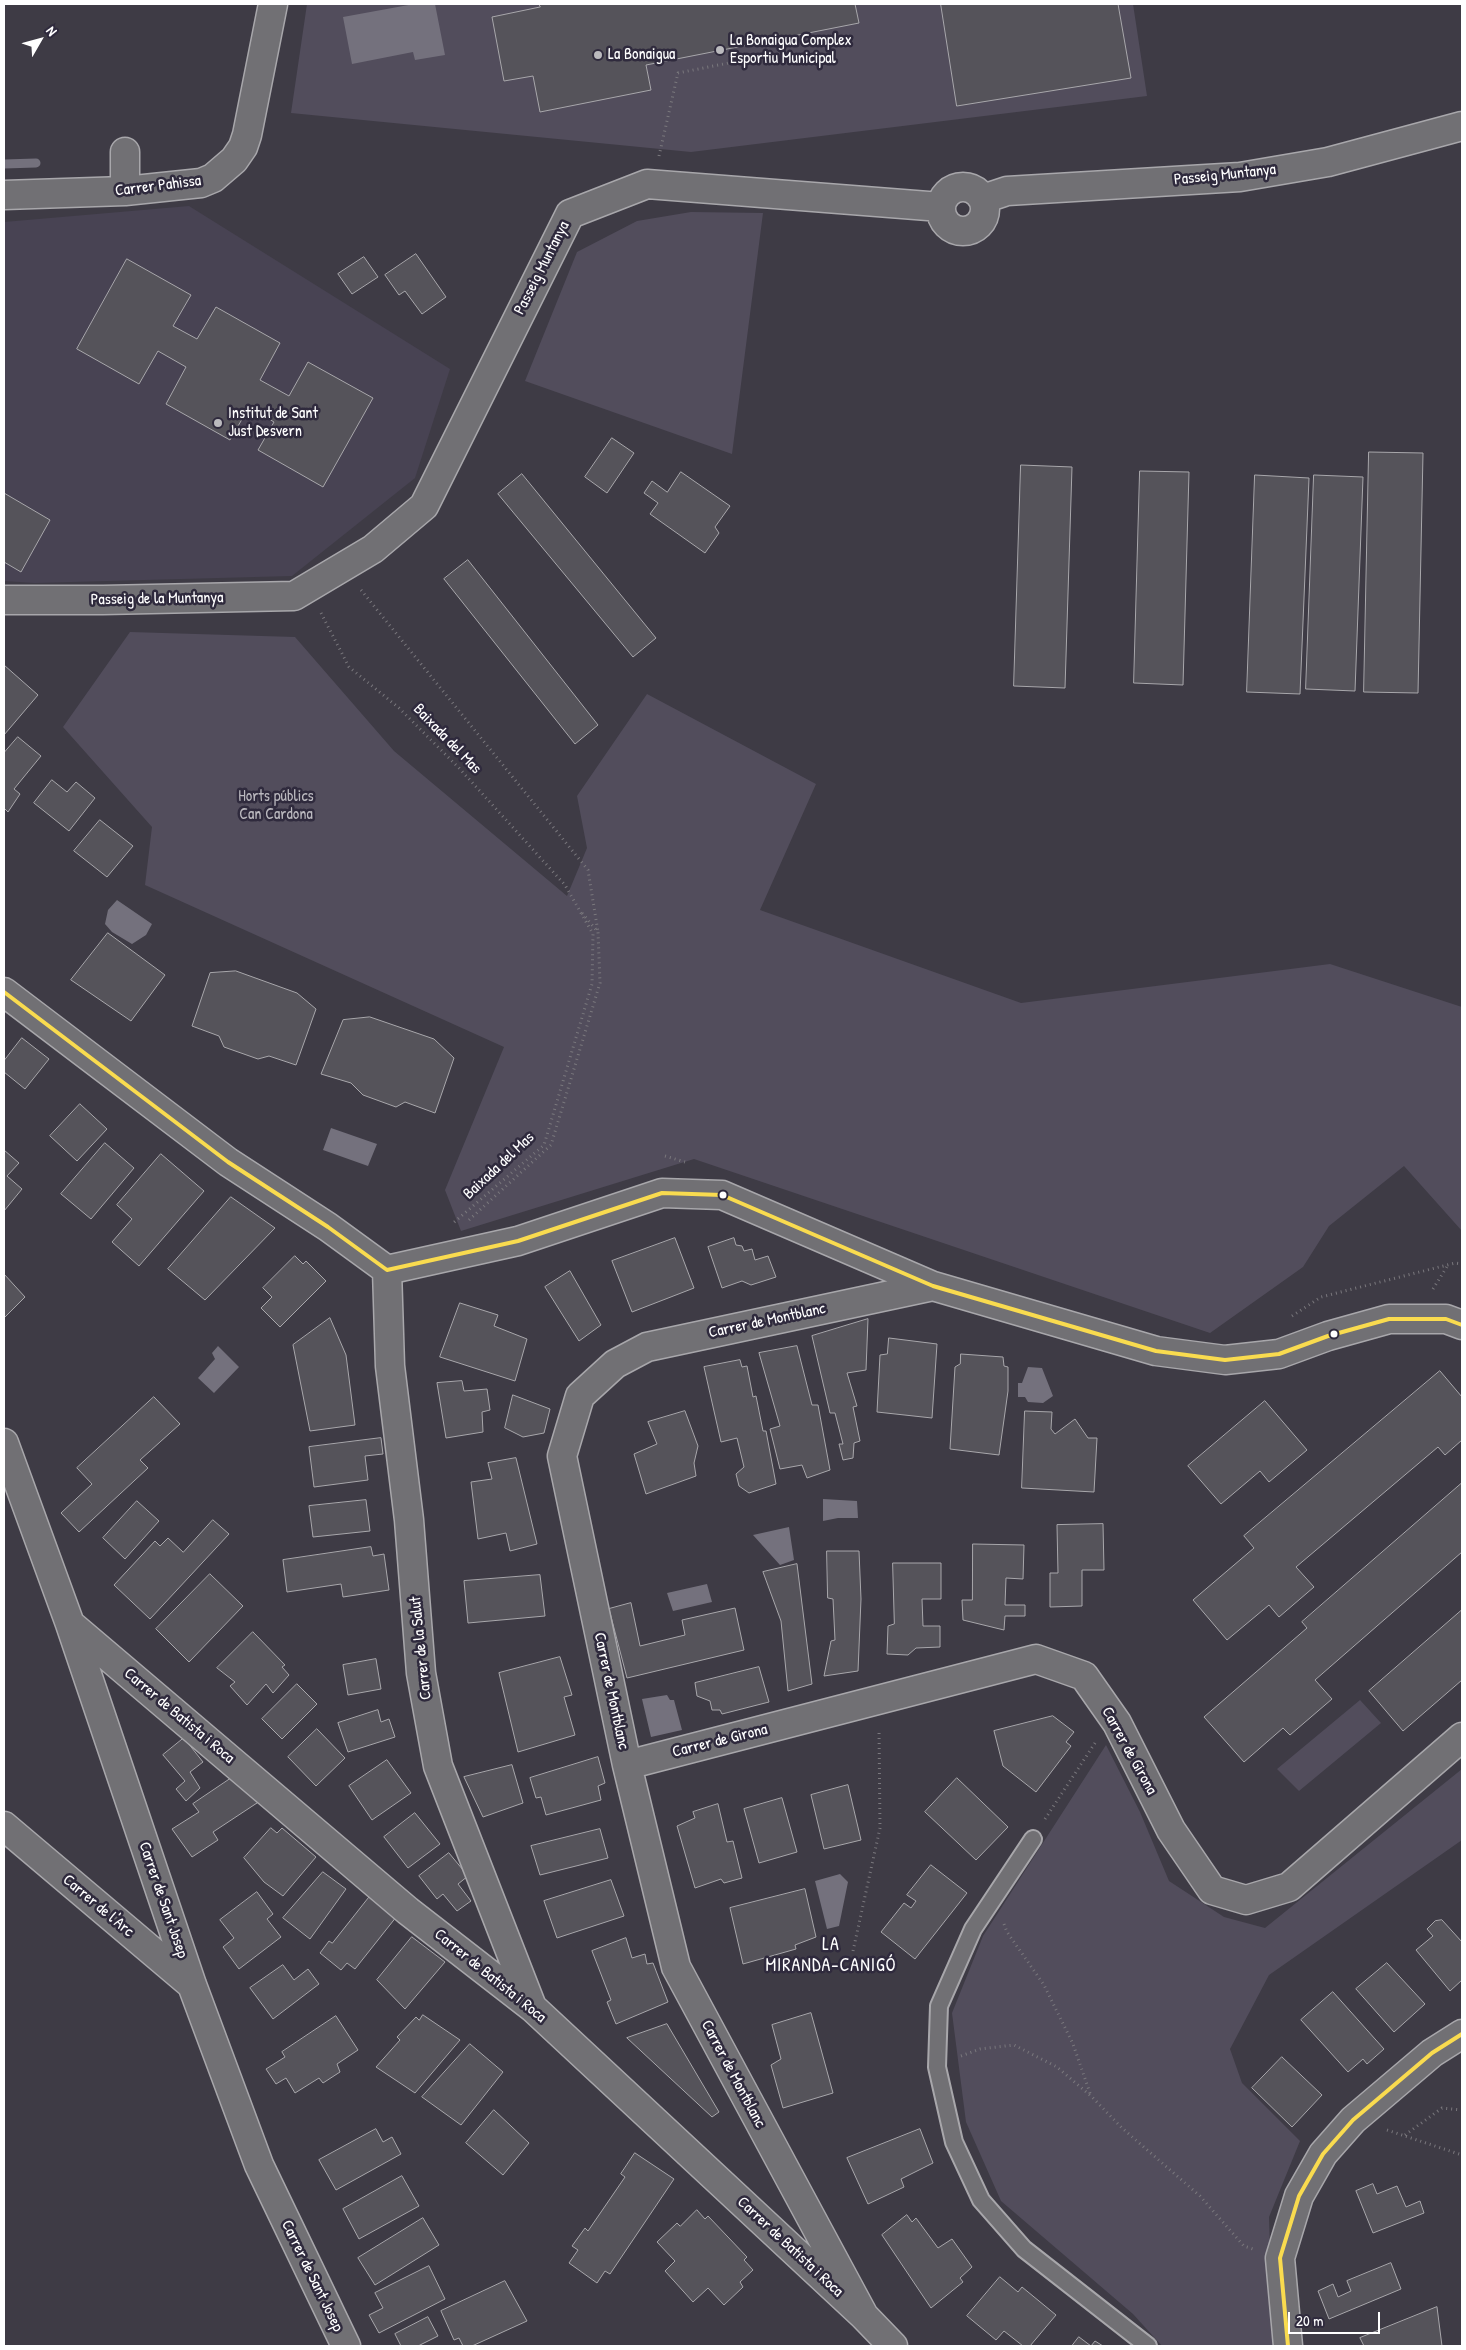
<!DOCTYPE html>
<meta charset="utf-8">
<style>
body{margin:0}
#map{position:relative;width:1466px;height:2350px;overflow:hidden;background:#3e3b45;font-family:"Patrick Hand",sans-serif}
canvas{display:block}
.frame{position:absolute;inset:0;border:5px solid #fff;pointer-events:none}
.north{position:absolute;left:15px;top:15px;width:50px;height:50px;-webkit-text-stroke:4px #2f2a3d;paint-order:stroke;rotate:52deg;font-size:14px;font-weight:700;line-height:20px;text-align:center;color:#fff}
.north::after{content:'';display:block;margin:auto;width:18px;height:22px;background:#fff;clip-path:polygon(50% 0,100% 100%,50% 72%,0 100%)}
.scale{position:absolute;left:1288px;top:2312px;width:92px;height:22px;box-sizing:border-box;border:2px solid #fff;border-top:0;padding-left:6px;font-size:15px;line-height:18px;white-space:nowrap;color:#fff;-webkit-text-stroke:4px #2f2a3d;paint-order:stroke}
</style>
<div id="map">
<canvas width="1466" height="2350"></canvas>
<div class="frame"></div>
<div class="north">N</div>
<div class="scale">20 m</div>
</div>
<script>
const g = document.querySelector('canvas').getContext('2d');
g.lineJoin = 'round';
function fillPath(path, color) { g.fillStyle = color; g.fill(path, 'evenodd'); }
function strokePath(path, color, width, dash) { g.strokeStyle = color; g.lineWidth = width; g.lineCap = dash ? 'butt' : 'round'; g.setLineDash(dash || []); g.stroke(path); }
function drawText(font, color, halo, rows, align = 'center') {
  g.font = font + ' "Patrick Hand",sans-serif'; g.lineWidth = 5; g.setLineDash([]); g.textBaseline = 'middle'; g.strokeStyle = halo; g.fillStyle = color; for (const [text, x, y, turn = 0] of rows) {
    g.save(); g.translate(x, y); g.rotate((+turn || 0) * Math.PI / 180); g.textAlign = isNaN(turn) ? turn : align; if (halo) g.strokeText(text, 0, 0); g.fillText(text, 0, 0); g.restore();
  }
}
const built = new Path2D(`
 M 189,206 L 450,369 L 415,478 L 292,576 L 35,583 L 4,581 L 4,222 Z`);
const green = new Path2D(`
 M 307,4 L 1133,4 L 1147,96 L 691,152 L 291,113 Z
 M 691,212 L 763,213 L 732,454 L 525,381 L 577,252 L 637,221 Z
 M 130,632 L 295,637 L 394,751 L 567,896 L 587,848 L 577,796 L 647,694 L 816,784 L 760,910 L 1021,1003 L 1330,964 L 1462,1007 L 1462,1231 L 1404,1166 L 1329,1226 L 1303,1267 L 1210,1333 L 694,1159 L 461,1231 L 445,1190 L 504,1047 L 145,885 L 152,827 L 63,727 Z
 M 1360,1700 L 1381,1723 L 1299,1791 L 1277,1769 Z
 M 1106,1745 L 1140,1812 L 1169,1881 L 1224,1917 L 1265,1928 L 1462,1769 L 1462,1840 L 1269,1975 L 1230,2049 L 1242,2083 L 1300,2141 L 1269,2217 L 1273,2346 L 1162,2346 L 1133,2314 L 1001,2201 L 966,2122 L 952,2013 L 983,1936 Z`);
const water = new Path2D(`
 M 414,4 L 435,4 L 445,55 L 415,60 L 413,52 L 352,64 L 343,17 Z
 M 117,900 L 152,924 L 146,935 L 132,944 L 112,932 L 105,924 L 108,910 Z
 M 331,1128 L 377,1144 L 368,1166 L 323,1150 Z
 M 218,1346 L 239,1367 L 214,1393 L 198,1378 L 215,1359 L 212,1353 Z
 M 1028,1367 L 1042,1368 L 1053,1396 L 1043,1403 L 1028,1402 L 1025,1397 L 1018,1397 L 1018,1383 L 1022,1383 Z
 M 823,1499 L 857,1501 L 858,1518 L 838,1518 L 823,1521 Z
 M 789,1527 L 794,1560 L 780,1565 L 753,1535 Z
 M 707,1584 L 712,1602 L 673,1611 L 667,1593 Z
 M 667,1695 L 670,1700 L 674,1700 L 682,1730 L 651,1737 L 642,1699 Z
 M 840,1874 L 848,1882 L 839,1926 L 827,1929 L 815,1881 Z`);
const stream = new Path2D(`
 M 4,164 L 36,163`);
const building = new Path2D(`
 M 539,4 L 855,4 L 859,23 L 646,65 L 651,90 L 540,112 L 533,76 L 504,81 L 492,17 L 540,7 Z
 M 941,4 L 1118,4 L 1131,78 L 957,106 Z
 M 416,254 L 446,297 L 422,314 L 405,291 L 399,295 L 385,275 Z
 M 364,257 L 378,277 L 352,294 L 338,274 Z
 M 127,259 L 191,295 L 173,326 L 197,339 L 216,307 L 280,343 L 260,380 L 289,396 L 308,362 L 373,398 L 323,487 L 258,450 L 274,422 L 249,407 L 230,440 L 166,404 L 186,367 L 158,351 L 139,384 L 77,349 Z
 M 612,438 L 634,453 L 607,493 L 585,477 Z
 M 1369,452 L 1423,453 L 1418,693 L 1364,692 Z
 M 1021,465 L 1072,467 L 1065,688 L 1014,686 Z
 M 1140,471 L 1189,472 L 1183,685 L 1134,683 Z
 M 681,472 L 730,506 L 715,527 L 719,533 L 705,553 L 650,514 L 658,503 L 644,493 L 652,481 L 667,492 Z
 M 522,474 L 656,638 L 633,657 L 498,494 Z
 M 1255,475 L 1309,478 L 1300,694 L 1247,692 Z
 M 1314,475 L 1363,477 L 1355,691 L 1306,689 Z
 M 4,493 L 50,520 L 21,572 L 4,562 Z
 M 468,560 L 598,725 L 575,744 L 444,579 Z
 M 4,665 L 38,695 L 4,735 Z
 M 18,737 L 41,756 L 14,789 L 20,794 L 8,812 L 4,808 L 4,753 Z
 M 52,780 L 67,792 L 76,782 L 95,798 L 69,831 L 34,803 Z
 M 100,820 L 133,846 L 107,877 L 74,851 Z
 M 108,933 L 165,975 L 131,1021 L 71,980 Z
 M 236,971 L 297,993 L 316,1009 L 296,1065 L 269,1056 L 258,1059 L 224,1047 L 219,1036 L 192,1026 L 210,973 Z
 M 370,1017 L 434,1039 L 454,1058 L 435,1113 L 405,1102 L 396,1107 L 363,1095 L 351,1083 L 321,1074 L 343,1020 Z
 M 22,1038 L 49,1059 L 25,1089 L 4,1072 L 4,1061 Z
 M 80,1104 L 107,1129 L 77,1161 L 50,1136 Z
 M 105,1143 L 134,1168 L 91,1219 L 61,1194 Z
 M 4,1150 L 19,1163 L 7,1176 L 22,1189 L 4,1211 Z
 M 161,1154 L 204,1191 L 139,1266 L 112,1242 L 132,1219 L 117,1205 Z
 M 231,1197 L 275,1228 L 205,1300 L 168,1269 Z
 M 675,1238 L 694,1288 L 632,1312 L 612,1261 Z
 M 734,1238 L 736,1245 L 742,1246 L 744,1251 L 752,1249 L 755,1260 L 768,1256 L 776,1277 L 751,1285 L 742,1281 L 722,1288 L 708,1247 Z
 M 295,1256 L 303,1264 L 306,1261 L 326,1281 L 280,1327 L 261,1308 L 272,1297 L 263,1288 Z
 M 570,1271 L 601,1325 L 579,1341 L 545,1287 Z
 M 4,1274 L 25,1297 L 4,1318 Z
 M 460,1303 L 498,1315 L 494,1326 L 527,1339 L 515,1381 L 440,1357 Z
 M 330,1318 L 346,1355 L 355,1425 L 310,1431 L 293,1345 Z
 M 868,1319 L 866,1370 L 847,1373 L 857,1406 L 853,1407 L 860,1441 L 854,1443 L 853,1458 L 843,1460 L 839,1444 L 843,1444 L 835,1413 L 830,1413 L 812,1336 Z
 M 889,1338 L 937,1344 L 932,1418 L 877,1412 L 880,1355 L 887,1354 Z
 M 797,1346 L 812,1405 L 818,1405 L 830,1470 L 807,1478 L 802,1465 L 780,1469 L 770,1429 L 780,1426 L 759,1353 Z
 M 961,1354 L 1003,1357 L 1004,1366 L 1008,1367 L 1008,1391 L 999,1455 L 950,1449 L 955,1367 L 960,1364 Z
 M 740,1360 L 742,1367 L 747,1366 L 753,1397 L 756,1396 L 763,1431 L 766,1431 L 776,1484 L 749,1493 L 739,1486 L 736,1474 L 744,1467 L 737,1438 L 721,1442 L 704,1367 Z
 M 1440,1371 L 1462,1397 L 1462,1440 L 1445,1455 L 1438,1447 L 1296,1567 L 1314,1587 L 1279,1617 L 1269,1605 L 1227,1640 L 1193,1600 L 1254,1548 L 1244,1536 Z
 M 462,1381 L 464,1391 L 487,1389 L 490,1410 L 482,1412 L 483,1432 L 446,1438 L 437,1383 Z
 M 513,1395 L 550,1409 L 544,1433 L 523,1437 L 505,1428 Z
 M 154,1397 L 180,1424 L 140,1460 L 148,1468 L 79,1532 L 61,1513 L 92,1484 L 77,1468 Z
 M 1265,1401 L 1307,1450 L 1269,1482 L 1260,1471 L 1221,1504 L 1188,1466 Z
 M 685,1411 L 698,1446 L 694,1463 L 696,1476 L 646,1494 L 634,1454 L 657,1444 L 648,1422 Z
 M 1025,1411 L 1052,1412 L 1051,1429 L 1055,1434 L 1075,1419 L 1088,1438 L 1097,1438 L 1094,1492 L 1022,1488 Z
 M 381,1438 L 383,1454 L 365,1456 L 368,1480 L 314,1487 L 309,1447 Z
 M 516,1458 L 537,1544 L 510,1551 L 506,1533 L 478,1539 L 471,1482 L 492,1479 L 488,1463 Z
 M 1462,1483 L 1462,1552 L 1315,1680 L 1332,1699 L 1290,1735 L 1283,1728 L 1244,1762 L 1204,1717 L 1307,1628 L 1302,1622 Z
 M 366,1500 L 370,1531 L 313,1537 L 309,1506 Z
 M 137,1501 L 159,1521 L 125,1559 L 103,1538 Z
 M 213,1520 L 229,1534 L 150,1619 L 114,1585 L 155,1541 L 160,1546 L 168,1538 L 183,1552 Z
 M 1103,1524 L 1104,1570 L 1082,1570 L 1082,1606 L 1050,1607 L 1050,1573 L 1058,1573 L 1057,1525 Z
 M 973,1544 L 1024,1545 L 1023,1579 L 1006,1578 L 1005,1605 L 1025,1605 L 1025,1616 L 1005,1616 L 1004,1630 L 963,1620 L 962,1600 L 972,1600 Z
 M 371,1547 L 373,1556 L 384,1554 L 389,1590 L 343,1597 L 341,1584 L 287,1592 L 283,1560 Z
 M 827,1551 L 859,1551 L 861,1599 L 858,1671 L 824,1676 L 831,1641 L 835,1640 L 833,1599 L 828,1598 Z
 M 893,1563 L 941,1563 L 941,1599 L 922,1599 L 923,1626 L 940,1626 L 940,1647 L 916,1648 L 908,1655 L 887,1654 L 888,1626 L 894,1624 Z
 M 797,1564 L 812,1684 L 788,1691 L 781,1621 L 763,1572 Z
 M 210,1574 L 243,1606 L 189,1662 L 156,1629 Z
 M 540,1575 L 545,1616 L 468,1623 L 464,1581 Z
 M 631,1603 L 640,1646 L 685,1635 L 682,1620 L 735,1608 L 744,1650 L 627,1678 L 609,1609 Z
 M 1462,1610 L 1462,1680 L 1403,1731 L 1369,1691 Z
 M 253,1632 L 285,1665 L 282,1667 L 289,1675 L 273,1693 L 266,1684 L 247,1705 L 230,1686 L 235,1682 L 217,1668 Z
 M 560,1657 L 572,1695 L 564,1697 L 575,1735 L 518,1752 L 499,1673 Z
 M 376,1659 L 381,1689 L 348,1695 L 343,1665 Z
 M 759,1667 L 769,1702 L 722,1714 L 720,1710 L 712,1710 L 710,1701 L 697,1696 L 695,1683 Z
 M 297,1684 L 317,1704 L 282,1739 L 262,1719 Z
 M 378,1710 L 381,1722 L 389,1719 L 395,1737 L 348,1752 L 338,1723 Z
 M 1053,1716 L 1074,1732 L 1066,1742 L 1071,1746 L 1036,1792 L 1003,1766 L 994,1731 Z
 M 317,1729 L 345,1758 L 316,1786 L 288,1757 Z
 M 184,1738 L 203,1762 L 190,1772 L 200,1788 L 186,1801 L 176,1789 L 185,1781 L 163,1755 Z
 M 598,1757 L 605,1783 L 598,1786 L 601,1800 L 546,1815 L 541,1797 L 536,1798 L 530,1778 Z
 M 387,1760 L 411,1793 L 372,1820 L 349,1786 Z
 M 512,1765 L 523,1803 L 483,1817 L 464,1777 Z
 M 957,1778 L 1008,1827 L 976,1860 L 925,1812 Z
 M 230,1779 L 260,1801 L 213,1832 L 218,1840 L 192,1857 L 172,1829 L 199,1812 L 193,1804 Z
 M 848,1785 L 861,1840 L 824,1849 L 811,1795 Z
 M 782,1798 L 797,1852 L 759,1863 L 744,1809 Z
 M 718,1804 L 727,1842 L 733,1841 L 742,1878 L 724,1883 L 721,1879 L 695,1888 L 677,1826 L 695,1818 L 693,1812 Z
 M 415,1813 L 440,1844 L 408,1868 L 384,1837 Z
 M 271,1828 L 277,1833 L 282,1828 L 316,1857 L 283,1896 L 264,1882 L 244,1858 Z
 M 600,1829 L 608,1858 L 540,1875 L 531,1846 Z
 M 449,1853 L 468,1876 L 458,1884 L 471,1901 L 457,1911 L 443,1894 L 437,1899 L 419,1876 Z
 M 931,1865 L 967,1893 L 915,1959 L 881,1932 L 904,1903 L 911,1908 L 916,1901 L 907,1895 Z
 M 323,1872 L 346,1889 L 310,1939 L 283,1918 Z
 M 611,1880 L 624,1916 L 557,1938 L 544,1901 Z
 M 805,1889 L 816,1937 L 795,1945 L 796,1949 L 743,1964 L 730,1908 Z
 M 257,1892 L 273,1914 L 267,1919 L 281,1937 L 239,1969 L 223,1947 L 234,1938 L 220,1920 Z
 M 371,1895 L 397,1916 L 355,1969 L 347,1963 L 341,1970 L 320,1953 L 329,1941 L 332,1943 Z
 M 1442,1920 L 1462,1942 L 1462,1980 L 1450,1991 L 1416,1950 L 1433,1936 L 1427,1929 L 1435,1921 Z
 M 412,1937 L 445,1962 L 405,2009 L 377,1980 Z
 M 626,1938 L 632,1958 L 645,1954 L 647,1964 L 653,1963 L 668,2002 L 616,2024 L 607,2002 L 611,2000 L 592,1951 Z
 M 1387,1963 L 1425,2004 L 1394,2032 L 1356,1989 Z
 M 283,1965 L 294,1980 L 308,1969 L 319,1984 L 273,2019 L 250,1988 Z
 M 1333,1992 L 1384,2049 L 1367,2064 L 1363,2059 L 1348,2072 L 1301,2020 Z
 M 811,2013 L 833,2093 L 783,2108 L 771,2065 L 781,2059 L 772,2025 Z
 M 423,2015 L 460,2040 L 415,2093 L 376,2067 L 400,2040 L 397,2037 L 416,2017 L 419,2020 Z
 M 336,2016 L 358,2050 L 337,2064 L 340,2072 L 323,2083 L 319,2078 L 295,2093 L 286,2078 L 276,2084 L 266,2069 L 285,2057 L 282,2052 Z
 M 667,2024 L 719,2112 L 712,2117 L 627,2038 Z
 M 470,2044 L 503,2072 L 461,2125 L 422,2097 Z
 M 1282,2057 L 1322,2095 L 1292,2127 L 1252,2088 Z
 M 494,2110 L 529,2143 L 503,2175 L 466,2143 Z
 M 376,2129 L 383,2142 L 392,2137 L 401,2154 L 336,2190 L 319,2160 Z
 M 920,2129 L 933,2163 L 901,2179 L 904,2187 L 868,2204 L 847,2158 Z
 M 635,2153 L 674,2179 L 610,2274 L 605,2271 L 597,2283 L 569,2263 L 578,2250 L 572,2246 L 585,2228 L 588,2231 L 625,2177 L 621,2174 Z
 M 402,2176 L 419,2206 L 359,2239 L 343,2209 Z
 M 1373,2184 L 1377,2194 L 1397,2186 L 1406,2207 L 1420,2201 L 1424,2213 L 1373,2233 L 1356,2191 Z
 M 697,2210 L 705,2219 L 708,2216 L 747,2257 L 744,2260 L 753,2270 L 740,2282 L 743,2287 L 724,2305 L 708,2288 L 693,2302 L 665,2271 L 675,2261 L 657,2242 L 677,2223 L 680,2226 Z
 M 907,2215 L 912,2222 L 916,2218 L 938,2248 L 952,2239 L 972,2267 L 960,2278 L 963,2282 L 931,2308 L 882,2235 Z
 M 423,2218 L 439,2245 L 375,2285 L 358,2258 Z
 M 1391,2263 L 1401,2289 L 1329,2319 L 1318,2291 L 1333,2284 L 1338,2297 L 1351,2291 L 1347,2281 Z
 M 429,2266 L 445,2299 L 379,2333 L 369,2315 L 383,2308 L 375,2293 Z
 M 1000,2277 L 1018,2292 L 1022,2287 L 1056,2315 L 1030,2346 L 1023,2346 L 1004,2331 L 996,2340 L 967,2316 Z
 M 505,2281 L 527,2321 L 472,2346 L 463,2346 L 459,2338 L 454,2340 L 441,2311 Z
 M 1437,2307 L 1442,2346 L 1364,2346 L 1360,2338 Z
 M 428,2317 L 438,2336 L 418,2346 L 401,2346 L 395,2334 Z
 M 1079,2337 L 1091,2346 L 1095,2341 L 1103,2346 L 1072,2346 Z`);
const path = new Path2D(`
 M 659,156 L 678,73 L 754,58
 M 361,590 L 588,870 L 598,932
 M 321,613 L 349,667 L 399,708 L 459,768 L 565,885 L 593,934 L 592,984 L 544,1145 L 452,1224
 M 665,1156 L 685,1162
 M 469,1220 L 551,1145 L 600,983 L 598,932 L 582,913
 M 1433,1289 L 1448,1265
 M 1292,1316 L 1321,1297 L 1455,1263 L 1462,1264
 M 1045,1819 L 1095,1743
 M 1004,1924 L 1007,1932 L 1044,1985 L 1073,2044 L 1091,2096
 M 853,1951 L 880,1828 L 879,1729
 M 961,2056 L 980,2049 L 1014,2045 L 1057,2067 L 1092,2097 L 1122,2128 L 1200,2196 L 1244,2246 L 1253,2249
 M 1387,2130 L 1462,2155
 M 1405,2135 L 1442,2108 L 1462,2110`);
const service = new Path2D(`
 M 1033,1839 L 973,1929 L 939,2006 L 937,2067 L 954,2142 L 981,2200 L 1024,2249 L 1148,2346`);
const minor = new Path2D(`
 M 125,152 L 125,191
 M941 209a22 22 0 1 1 44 0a22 22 0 1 1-44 0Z
 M 4,195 L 125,191 L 201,183 L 213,178 L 234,160 L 243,147 L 247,135 L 273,4
 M 983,199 L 1007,191 L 1240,177 L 1328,162 L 1462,126
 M 4,600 L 103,600 L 294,596 L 373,549 L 424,506 L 570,214 L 647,184 L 941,207
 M 4,992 L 228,1162 L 328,1227 L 387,1270 L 518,1241 L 662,1193 L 722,1195 L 933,1286 L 1156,1351 L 1225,1360 L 1279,1354 L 1328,1336 L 1389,1319 L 1446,1319 L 1462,1325
 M 387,1270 L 390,1366 L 409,1520 L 421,1673 L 438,1766 L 532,2007
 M 4,1443 L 70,1624 L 192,1985 L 259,2165 L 346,2346
 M 70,1624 L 408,1911 L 533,2008 L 864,2316 L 893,2346
 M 627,1765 L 1036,1659 L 1084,1676 L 1117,1723 L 1171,1830 L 1212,1890 L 1246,1900 L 1289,1887 L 1462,1737
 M 4,1826 L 192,1985
 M 864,2316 L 676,1967 L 627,1765 L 562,1456 L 580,1396 L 615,1364 L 647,1347 L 933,1286
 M 1288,2346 L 1280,2258 L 1299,2196 L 1323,2154 L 1353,2120 L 1432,2053 L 1462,2034`);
const bus1 = new Path2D(`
 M 4,992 L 228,1162 L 328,1227 L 387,1270 L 518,1241 L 662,1193 L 722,1195 L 933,1286 L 1156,1351 L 1225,1360 L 1279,1354 L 1328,1336 L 1389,1319 L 1446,1319 L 1462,1325
 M 1288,2346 L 1280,2258 L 1299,2196 L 1323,2154 L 1353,2120 L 1432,2053 L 1462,2034`);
const markers = [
 [720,50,5,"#bbbabe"],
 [598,55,5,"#bbbabe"],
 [218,423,5,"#bbbabe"],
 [723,1195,4.5,"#fff"],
 [1334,1334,4.5,"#fff"]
];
const poiNames = [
 ["La Bonaigua Complex",730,41],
 ["Esportiu Municipal",730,59],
 ["La Bonaigua",608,55],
 ["Institut de Sant",228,414],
 ["Just Desvern",228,432]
];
const streetNames = [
 ["Passeig Muntanya",1225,175,-6],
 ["Carrer Pahissa",158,186,-7],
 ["Passeig Muntanya",542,268,-63],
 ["Passeig de la Muntanya",157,599,-1],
 ["Baixada del Mas",447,739,46],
 ["Baixada del Mas",499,1166,-43],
 ["Carrer de Montblanc",767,1321,-12],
 ["Carrer de la Salut",421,1648,-96],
 ["Carrer de Montblanc",611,1691,78],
 ["Carrer de Batista i Roca",179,1716,40],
 ["Carrer de Girona",720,1741,-14],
 ["Carrer de Girona",1129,1751,61],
 ["Carrer de Sant Josep",163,1900,71],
 ["Carrer de l'Arc",98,1906,40],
 ["Carrer de Batista i Roca",490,1976,39],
 ["Carrer de Montblanc",733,2074,62],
 ["Carrer de Batista i Roca",790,2247,43],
 ["Carrer de Sant Josep",312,2276,64]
];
const parkNames = [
 ["Horts públics",276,797],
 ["Can Cardona",276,815]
];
const neighbourhoodNames = [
 ["LA",831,1945],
 ["MIRANDA-CANIGÓ",831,1966]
];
fillPath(built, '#484353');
fillPath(green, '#524d5c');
fillPath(water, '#74717d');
strokePath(stream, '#74717d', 9);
fillPath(building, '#55535a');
strokePath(building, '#a8a7ab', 1);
strokePath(service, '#a8a7ab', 20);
strokePath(minor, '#a8a7ab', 31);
strokePath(path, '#7a787d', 3, [1, 4]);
strokePath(service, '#717074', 16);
strokePath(minor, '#717074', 28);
strokePath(bus1, '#f9db4f', 4);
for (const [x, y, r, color] of markers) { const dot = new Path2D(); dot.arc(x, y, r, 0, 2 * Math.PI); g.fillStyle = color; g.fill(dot); strokePath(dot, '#2f2a3d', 2); }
drawText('16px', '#fff', '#2f2a3d', poiNames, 'left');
drawText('16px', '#fff', '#2f2a3d', streetNames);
drawText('16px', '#bbb9bf', '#2f2a3d', parkNames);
g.letterSpacing = '1px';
drawText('18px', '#fff', '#2f2a3d', neighbourhoodNames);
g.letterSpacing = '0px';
</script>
